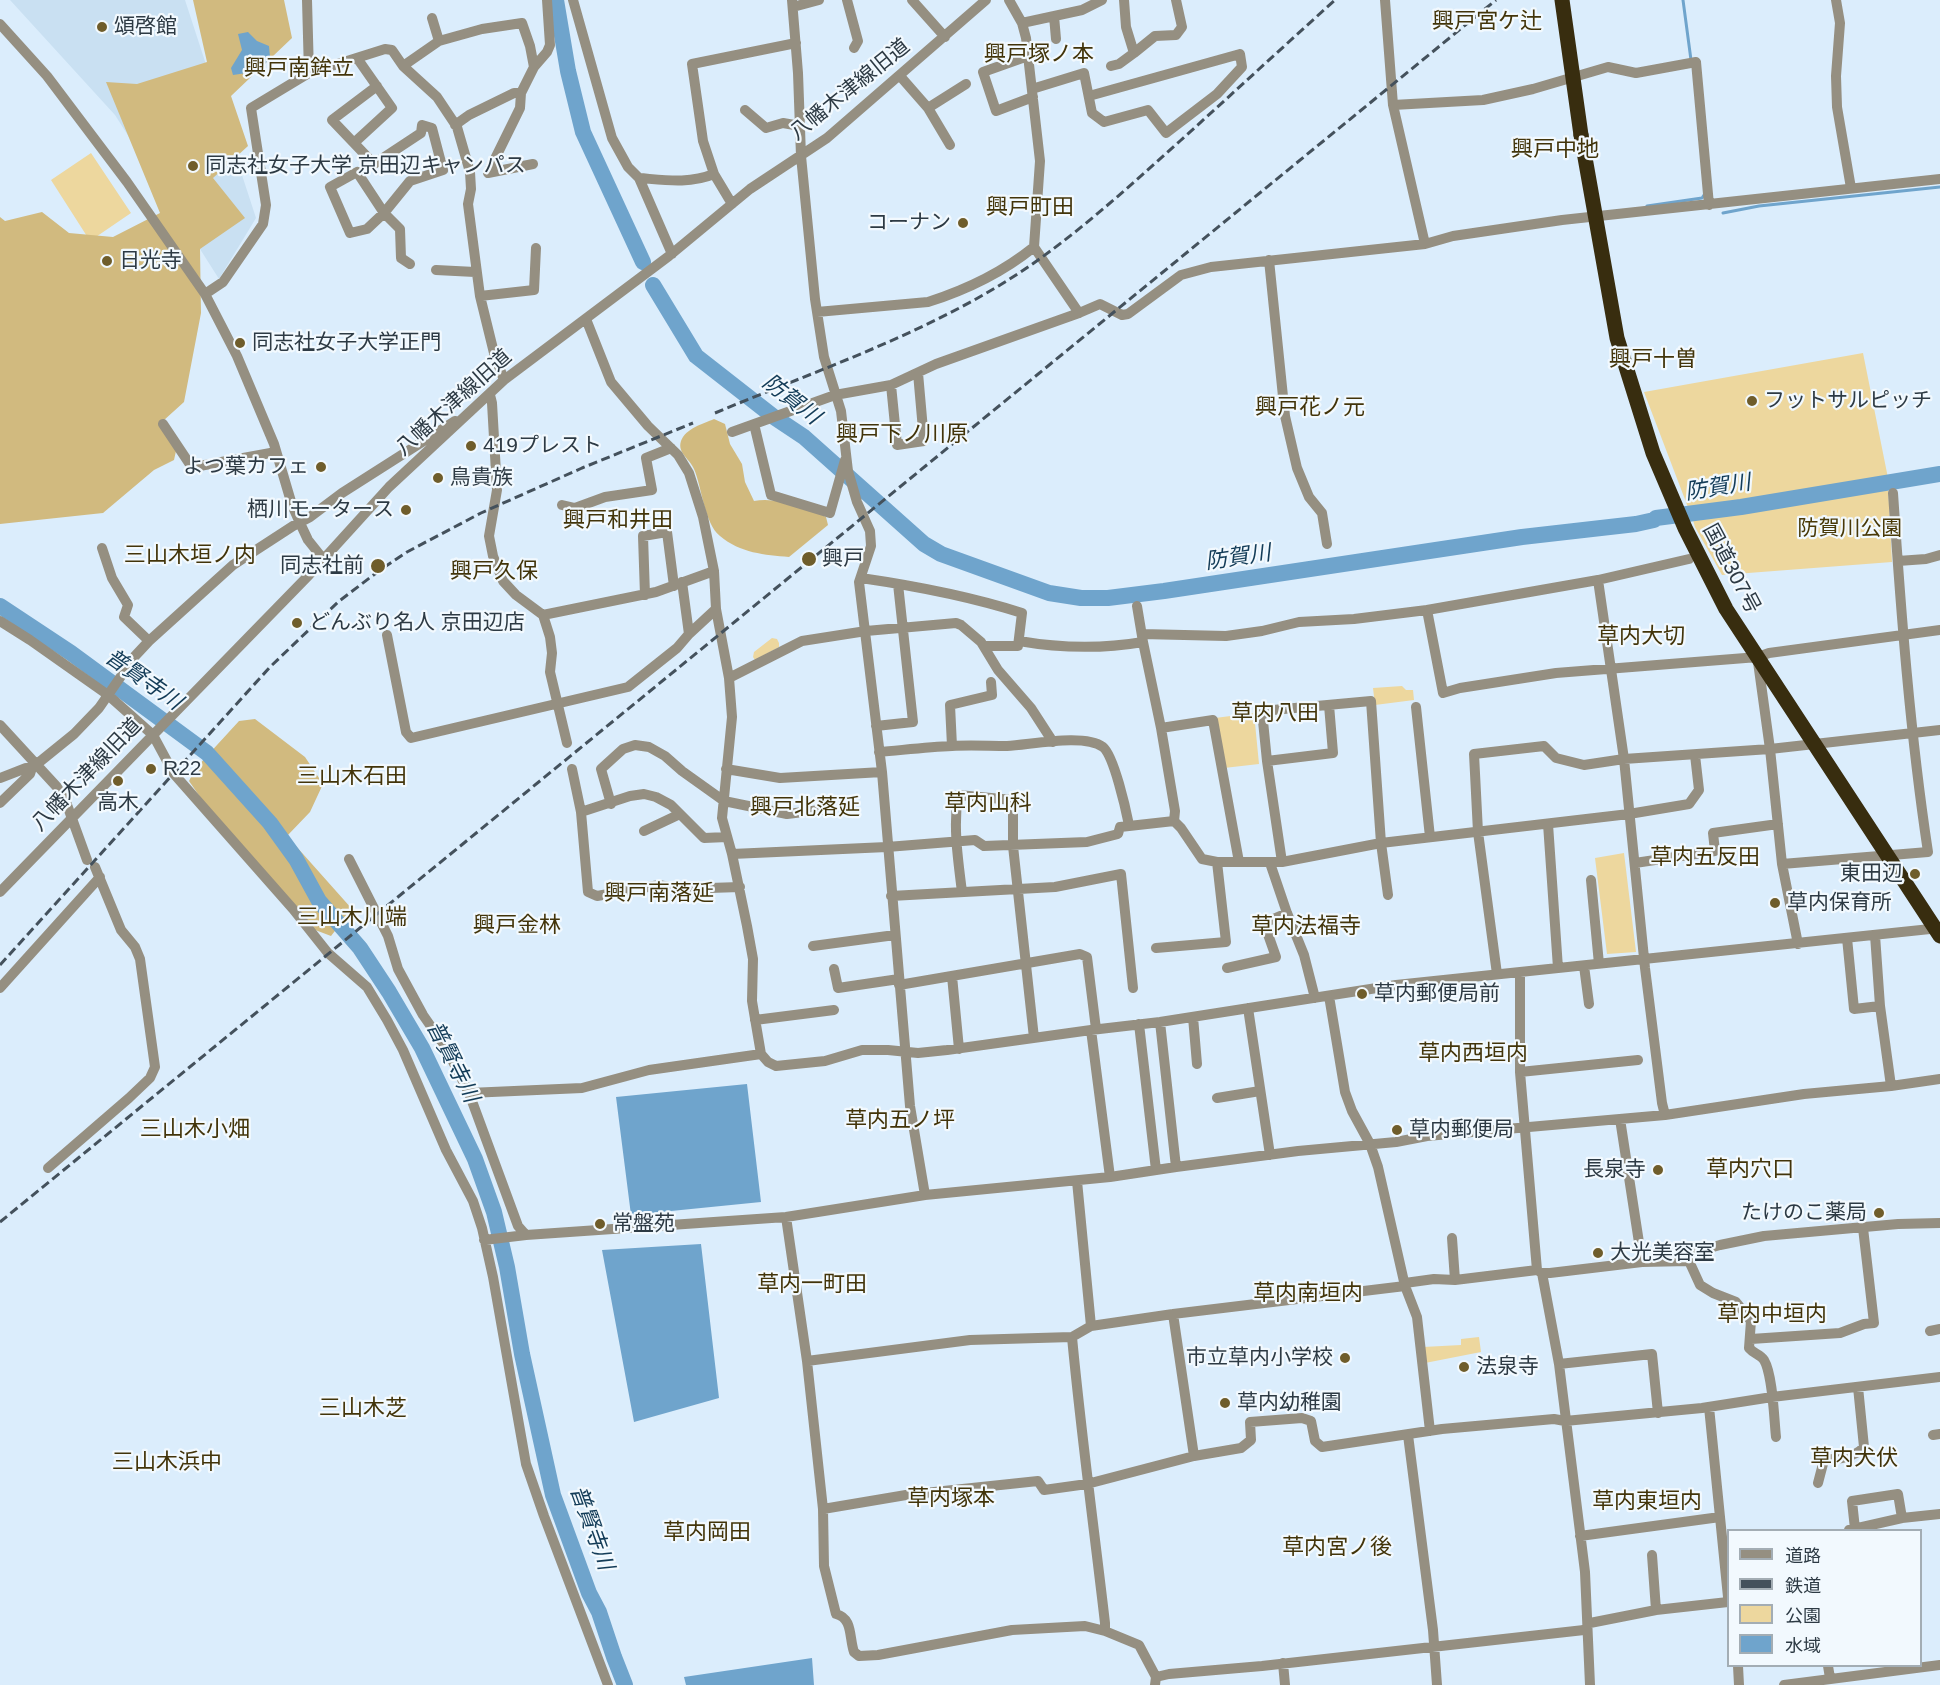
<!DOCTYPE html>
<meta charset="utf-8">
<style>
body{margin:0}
#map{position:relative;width:1940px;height:1685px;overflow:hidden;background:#dbedfc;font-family:Arial,"Noto Sans JP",sans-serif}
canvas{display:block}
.legend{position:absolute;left:1727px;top:1529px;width:195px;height:138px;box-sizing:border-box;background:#f2f9fe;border:2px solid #a3adb4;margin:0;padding:8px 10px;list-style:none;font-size:18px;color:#2d3a44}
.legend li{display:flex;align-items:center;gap:12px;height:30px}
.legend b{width:30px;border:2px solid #a3adb4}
</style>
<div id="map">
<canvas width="1940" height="1685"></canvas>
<ul class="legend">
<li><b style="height:8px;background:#958f81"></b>道路</li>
<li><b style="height:8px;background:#44515c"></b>鉄道</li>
<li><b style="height:16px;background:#edd79e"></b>公園</li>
<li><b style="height:16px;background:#6fa4cc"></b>水域</li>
</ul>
</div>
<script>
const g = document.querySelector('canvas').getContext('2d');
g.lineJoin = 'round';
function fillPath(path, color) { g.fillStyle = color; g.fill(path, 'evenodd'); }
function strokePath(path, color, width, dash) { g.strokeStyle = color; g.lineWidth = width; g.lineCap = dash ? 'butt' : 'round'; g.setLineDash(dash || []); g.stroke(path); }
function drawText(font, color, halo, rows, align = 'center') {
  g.font = font + ' Arial,"Noto Sans JP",sans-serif'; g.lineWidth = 4.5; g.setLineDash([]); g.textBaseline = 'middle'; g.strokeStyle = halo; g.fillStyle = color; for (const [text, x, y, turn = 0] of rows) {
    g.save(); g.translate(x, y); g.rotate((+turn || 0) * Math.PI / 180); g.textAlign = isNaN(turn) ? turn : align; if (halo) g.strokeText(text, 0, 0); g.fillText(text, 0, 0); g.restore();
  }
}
const built = new Path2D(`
 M 10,0 L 185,0 L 256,218 L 219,279 L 115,115 Z`);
const green = new Path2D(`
 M 91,153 L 131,213 L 90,241 L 51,180 Z
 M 1863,353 L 1888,478 L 1689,510 L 1644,392 Z
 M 1888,486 L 1892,562 L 1722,575 L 1695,527 L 1692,517 Z
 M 772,638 L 777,639 L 779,643 L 779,647 L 755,660 L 753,657 L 754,652 Z
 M 1402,686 L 1406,690 L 1413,690 L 1414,700 L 1375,705 L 1373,688 Z
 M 1254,713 L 1259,764 L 1224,768 L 1215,718 Z
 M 1624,853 L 1636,952 L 1607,954 L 1595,858 Z
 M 1479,1337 L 1481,1352 L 1425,1363 L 1423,1347 L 1461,1345 L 1461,1339 Z`);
const forest = new Path2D(`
 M 193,0 L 284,0 L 292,38 L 231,96 L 248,146 L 213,178 L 245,218 L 200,249 L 201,313 L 184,402 L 163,421 L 176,451 L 174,460 L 154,470 L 103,513 L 0,524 L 0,217 L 5,221 L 42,212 L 69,233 L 113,237 L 160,213 L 106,82 L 137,84 L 207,62 Z
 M 714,419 L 725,424 L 730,444 L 742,464 L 745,482 L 754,501 C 777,497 806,507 826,517 L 828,525 L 789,557 C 765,555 740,553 720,536 C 704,523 702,487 694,469 C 690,459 677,453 681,441 C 686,428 703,424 714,419 Z
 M 255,719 L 305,757 L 323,784 L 310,812 L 287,836 L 352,909 L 331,936 L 310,928 L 219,824 L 189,781 L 195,769 L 239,721 Z`);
const water = new Path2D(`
 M 248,32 L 257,41 L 269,46 L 270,57 L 260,71 L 233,75 L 231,68 L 242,50 L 238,34 Z
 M 747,1084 L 761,1202 L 631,1215 L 616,1097 Z
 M 701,1244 L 719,1398 L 634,1422 L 602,1250 Z
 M 812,1658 L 814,1685 L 686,1685 L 684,1677 Z`);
const stream = new Path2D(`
 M 1683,0 L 1691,60
 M 1647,206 L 1702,198 L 1704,195
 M 1723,213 L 1759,206 L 1940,187`);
const river = new Path2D(`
 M 556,0 L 568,71 L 583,132 L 643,262
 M 653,285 L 696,356 L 774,417 L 804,437 L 924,544 L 941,554 L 1049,593 L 1081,598 L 1108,598 L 1164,591 L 1522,537 L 1636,524 L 1654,520 L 1656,518 L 1741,507 L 1940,474
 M 0,606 L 71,653 L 207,753 L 270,823 L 296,859 L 319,901 L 360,948 L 389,992 L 422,1048 L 475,1159 L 494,1212 L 507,1267 L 522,1354 L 553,1495 L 589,1593 L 599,1612 L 614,1657 L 625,1685`);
const minor = new Path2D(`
 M 307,0 L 309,73
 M 573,0 L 612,138 L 628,167 L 639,178 L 672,254
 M 792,0 L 798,73 L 801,156 L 815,299 L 824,357 L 841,411 L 848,471 L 857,502 L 870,531 L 871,546 L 859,582 L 882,772 L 910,1106 L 925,1195
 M 847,0 L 858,41 L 854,48
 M 912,0 L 945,37
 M 1385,0 L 1393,105 L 1425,244
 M 1836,0 L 1840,23 L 1836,76 L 1837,107 L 1851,188
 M 793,7 L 819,0
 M 1054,16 L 1056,39
 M 432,18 L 439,41
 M 1022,23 L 1082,10 L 1102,0
 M 0,24 L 47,76 L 127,182 L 205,294 L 237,356 L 274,444 L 292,505 L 300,523 L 308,540 L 324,560
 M 1134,53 L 1155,36 L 1176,35 L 1182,27 L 1176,0
 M 1028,56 L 983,72 L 996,111 L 1033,97
 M 403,66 L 439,41 L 482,29 L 522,23 L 530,46 L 534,67
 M 1111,66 L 1119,64 L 1134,53 L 1126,27 L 1124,0
 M 900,76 L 928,108 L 950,145
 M 377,86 L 332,120 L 374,164 L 421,133 L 422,125 L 432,128 L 443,170 L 410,181 L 384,213 L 367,229 L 350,233 L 330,187 L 357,172 L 384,213 L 400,229 L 401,258 L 410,264
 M 1032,89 L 1084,73 L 1092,113 L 1104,122 L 1148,110 L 1166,133 L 1217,94 L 1242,67 L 1240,54 L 1089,96
 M 1393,105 L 1483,100 L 1533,89 L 1608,67 L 1636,73 L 1696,62 L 1709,205
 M 928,108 L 966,84
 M 745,110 L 766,128 L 783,123 L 800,126
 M 455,125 L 469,115 L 514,93 L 521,93
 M 355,142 L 392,108 L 357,58
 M 533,164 L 488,173 L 520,108 L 521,93 L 534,67 L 547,52 L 550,45 L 547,0
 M 639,178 C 665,180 689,184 714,174
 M 732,204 L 714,174 L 703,141 L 692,64 L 796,43
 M 1034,247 L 1079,313
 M 1269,260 L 1285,416 L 1297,468 L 1309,497 L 1322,513 L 1327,544
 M 436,270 L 475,272
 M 205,294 L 223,282 L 263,224 L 266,205 L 251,108 L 309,73 L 385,49 L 392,50 L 403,66 L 437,97 L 457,127 L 470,172 L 471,189 L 468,204 L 480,296 L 494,353 L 504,380
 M 480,296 L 534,290 L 536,248
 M 817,312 L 928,302 C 966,290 1003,272 1034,247 L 1040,161 L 1026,38 L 1022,23 L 1009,0
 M 586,319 L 611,382 L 648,426 L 678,455 L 689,473 L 703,517 L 714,571 L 716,609 L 729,678 L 732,717 L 722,818 L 732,854 L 747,926 L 753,959 L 752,1001 L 761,1054 L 768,1062 L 776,1066 L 825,1061 L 862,1050 L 888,1050 L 918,1053 L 947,1050 L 1091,1030 L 1160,1022 L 1396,985 L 1940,928
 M 891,385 L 897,445 L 924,441 L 918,373
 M 490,395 L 492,403 L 497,490 L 489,536 L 493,556 L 503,581 L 516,595 L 543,615 L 550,637 L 552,653 L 550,672 L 567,743
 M 163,424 L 189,463 L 194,467 L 276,452
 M 754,424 L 771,495 L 830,513 L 845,460
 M 732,432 L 835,395 L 891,385 L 936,364 L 1079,313 L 1100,304 L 1122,315 L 1128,314 L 1181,275 L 1211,267 L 1425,244 L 1453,236 L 1562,220 L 1940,179
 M 562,505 L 575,508 L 605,497 L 652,490 L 646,458 L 671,448
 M 102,548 L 112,578 L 128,605 L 124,617 L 149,641
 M 1898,561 L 1926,559 L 1940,555
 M 861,578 C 916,586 969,596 1022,613 L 1018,646 L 984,646
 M 1598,580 L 1689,559
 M 682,582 L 689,634
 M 645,595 L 643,536 L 667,532 L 674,586
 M 1427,610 L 1443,693 L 1460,688 L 1556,673 L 1758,657 L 1769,653 L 1940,630
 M 543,615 L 656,592 L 714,571
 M 0,621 L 30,640 L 108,695 L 153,735 L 174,774 L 293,909 L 328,953 L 367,987 L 387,1020 L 403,1050 L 446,1150 L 473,1201 L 482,1228 L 493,1277 L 526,1464 L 544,1516 L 608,1685
 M 1142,634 L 1226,636 L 1262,631 L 1299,622 L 1354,619 L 1427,610 L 1598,580 L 1624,759 L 1645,968 L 1662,1103 L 1665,1115
 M 387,635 L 406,732 L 411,738 L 628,687 L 677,648 L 689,634 L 716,609
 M 1019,641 C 1059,648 1102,649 1143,642 L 1137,606
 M 1143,642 L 1161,728 L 1175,811 L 1174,821
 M 1758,662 L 1770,749 L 1782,864 L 1798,944
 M 729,678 L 802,641 L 866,631 L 956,623 L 961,625 L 981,642 L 998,670 L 1031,708 L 1053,742
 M 1416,707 L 1430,837
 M 0,725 L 57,787 L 66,802 L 87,860
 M 876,726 L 913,722 L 898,584
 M 1161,728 L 1213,720 L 1239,862
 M 952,746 L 950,705 L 992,695 L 991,682
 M 879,752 C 903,750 928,747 952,746 C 970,745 989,746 1007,746 C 1030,745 1084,733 1103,747 C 1114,756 1126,810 1129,825
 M 1267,761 L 1333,753 L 1329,705
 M 572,769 L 581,812 L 588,892 L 597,896 L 659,885 L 679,889 L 740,887
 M 726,769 L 780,778 L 882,772
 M 0,778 L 26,768 L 32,768 L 74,734 L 99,708 L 135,656 L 149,641 L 233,565 L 293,526 L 310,517 L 342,493 L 455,421
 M 0,803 L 30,774 L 32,768
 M 611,804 L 601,769 L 623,749 L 635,745 L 649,747 L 665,756 L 682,771 L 724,801 L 787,814 L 828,809
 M 581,812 L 630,796 L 644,794 L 656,797 L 671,805 L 704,838 L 727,837
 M 1548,824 L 1558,968
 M 644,831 L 680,814
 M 732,854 L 887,847 L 975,840 L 984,846 L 1087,842 L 1118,834 L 1120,827 L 1174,821 L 1181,828 L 1202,859 L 1217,862 L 1282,862 L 1381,843 L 1629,814 L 1689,804 L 1699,790 L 1695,755
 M 349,859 L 388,936 L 398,969 L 423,1015 L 446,1048 L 469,1093 L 518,1226 L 526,1235
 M 1282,862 L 1267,761 L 1262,711 L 1371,701 L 1381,843 L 1388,895
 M 1270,863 L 1287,913 L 1304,955 L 1315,998
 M 1635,863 L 1715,851 L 1713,833 L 1778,824
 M 1782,864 L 1928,852 C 1910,733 1901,613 1893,493
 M 1591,880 L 1599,964
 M 0,892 L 309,575 L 389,487 L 504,380 L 669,256 L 750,189 L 827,138 L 986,0
 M 962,892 C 958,859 953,828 958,795 L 1013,800 L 1013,846 L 1034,1038
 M 891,896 L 1055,887 L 1121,874 L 1133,988
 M 1875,935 L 1880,1006 L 1891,1086
 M 1847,938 L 1854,1009 L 1880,1006
 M 813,946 L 895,935
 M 1156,948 L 1226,942 L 1217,862
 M 1584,966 L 1589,1004
 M 1227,968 L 1276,957 L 1264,923 L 1287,913
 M 834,969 L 838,988 L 899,979
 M 1520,973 L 1520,1072 L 1537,1270
 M 1497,974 L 1478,832 L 1474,754 L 1544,746 L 1556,758 L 1584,765 L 1624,759 L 1770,749 L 1940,730
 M 952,976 L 959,1049
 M 899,985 L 1080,954 L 1087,957 L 1096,1029
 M 0,988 L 100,877
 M 1329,996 L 1345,1092 L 1352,1111 L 1370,1144 L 1378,1167 L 1405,1286 L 1417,1317 L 1430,1431
 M 1248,1008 L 1270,1155
 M 1193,1017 L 1197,1064
 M 755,1020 L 834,1010
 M 1160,1022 L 1176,1167
 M 1139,1024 L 1156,1170
 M 1091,1030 L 1110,1177
 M 1520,1072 L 1638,1060
 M 469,1093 L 582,1088 L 649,1070 L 761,1054
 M 1217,1098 L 1260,1091
 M 1620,1119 L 1642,1262
 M 48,1168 L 129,1098 L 150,1078 L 155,1067 L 140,959 L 135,947 L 121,930 L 95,867
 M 1077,1181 L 1091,1326
 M 786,1217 L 807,1361 L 823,1509 L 824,1566 L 836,1614 C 853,1618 849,1638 854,1652 L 859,1656 L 878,1655 L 1012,1630 L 1085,1626 L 1105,1631 L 1139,1645 L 1156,1677 L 1155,1685
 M 1452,1238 L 1455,1280
 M 484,1240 L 526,1235 L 786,1217 L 925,1195 L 1110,1177 L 1176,1167 L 1298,1151 L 1396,1142 L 1427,1136 L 1665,1115 L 1804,1094 L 1891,1086 L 1940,1079
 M 1689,1261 L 1692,1253 L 1720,1245 L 1764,1236 L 1898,1224 L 1940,1223
 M 1689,1261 L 1700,1285 L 1713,1293 L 1736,1302 L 1751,1321 L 1749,1348 C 1754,1354 1760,1354 1764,1360 C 1773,1375 1774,1419 1776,1437
 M 1542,1273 L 1559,1364 L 1585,1572 L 1590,1685
 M 1405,1283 L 1434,1279 L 1455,1280 L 1537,1270 L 1542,1273 L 1550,1273 L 1642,1262 L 1689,1261
 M 1173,1314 L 1194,1456
 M 1930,1331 L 1940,1329
 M 1072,1337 C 1081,1433 1094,1528 1105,1623 L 1105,1631
 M 1751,1339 L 1840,1333 L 1864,1324 L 1874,1323 L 1863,1228
 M 807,1361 L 970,1340 L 1072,1337 L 1091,1326 L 1173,1314 L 1405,1286
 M 1559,1364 L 1652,1354 L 1658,1413
 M 1709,1407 L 1728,1597
 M 1408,1435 L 1433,1630 L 1437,1685
 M 1933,1435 L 1940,1434
 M 1818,1483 L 1824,1460 C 1838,1459 1854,1458 1864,1447 L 1858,1387
 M 823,1509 L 906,1495 L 1038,1481 L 1044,1490 L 1087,1484 L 1194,1456 L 1241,1448 L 1251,1440 L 1250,1422 L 1302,1418 L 1311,1421 L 1315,1441 L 1322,1447 L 1442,1429 L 1554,1419 L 1565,1421 L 1702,1408 L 1772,1397 L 1940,1377
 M 1855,1529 L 1852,1501 L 1898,1494 L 1902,1518
 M 1849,1530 L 1902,1518 L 1940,1514
 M 1580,1536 L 1720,1517
 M 1652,1555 L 1656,1610
 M 1283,1663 L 1285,1685
 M 1738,1666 L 1739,1685
 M 1828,1666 L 1830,1678
 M 1156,1677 L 1169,1674 L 1262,1666 L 1584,1630 L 1590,1623 L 1656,1610 L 1728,1602
 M 1784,1685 L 1940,1665`);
const highway = new Path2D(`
 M 1581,135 L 1617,338 L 1653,453 L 1685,528 L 1726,609 L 1940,936`);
const rail = new Path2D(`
 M 715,413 C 820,369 937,330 1031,265 C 1084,228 1132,184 1180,141 C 1232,94 1283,47 1335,0
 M 0,965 L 270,667 L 338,602 L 380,570 L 407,552 L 481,513 L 582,468 L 693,423
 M 0,1222 L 1496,0`);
const highwayBridge = new Path2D(`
 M 1562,0 L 1581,135`);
const markers = [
 [102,27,6,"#6f5d2b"],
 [193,166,6,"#6f5d2b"],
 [963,223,6,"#6f5d2b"],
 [107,261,6,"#6f5d2b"],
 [240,343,6,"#6f5d2b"],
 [1752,401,6,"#6f5d2b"],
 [471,446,6,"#6f5d2b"],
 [321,467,6,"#6f5d2b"],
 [438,478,6,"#6f5d2b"],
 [406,510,6,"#6f5d2b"],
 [809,559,8,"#6f5d2b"],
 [378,566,8,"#6f5d2b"],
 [297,623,6,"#6f5d2b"],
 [151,769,6,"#6f5d2b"],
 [118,781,6,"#6f5d2b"],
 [1915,874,6,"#6f5d2b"],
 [1775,903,6,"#6f5d2b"],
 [1362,994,6,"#6f5d2b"],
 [1397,1130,6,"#6f5d2b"],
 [1658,1170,6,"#6f5d2b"],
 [1879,1213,6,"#6f5d2b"],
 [600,1224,6,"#6f5d2b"],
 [1598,1253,6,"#6f5d2b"],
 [1345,1358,6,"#6f5d2b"],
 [1464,1367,6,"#6f5d2b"],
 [1225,1403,6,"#6f5d2b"]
];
const poiNames = [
 ["頌啓館",114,27],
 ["同志社女子大学 京田辺キャンパス",205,166],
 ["コーナン",951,223,"right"],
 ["日光寺",119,261],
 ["同志社女子大学正門",252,343],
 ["フットサルピッチ",1764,401],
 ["419プレスト",483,446],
 ["よつ葉カフェ",309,467,"right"],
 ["鳥貴族",450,478],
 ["栖川モータース",394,510,"right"],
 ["興戸",822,559],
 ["同志社前",364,566,"right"],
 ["どんぶり名人 京田辺店",309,623],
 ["R22",163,769],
 ["高木",118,803,"center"],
 ["東田辺",1903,874,"right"],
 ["草内保育所",1787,903],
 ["草内郵便局前",1374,994],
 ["草内郵便局",1409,1130],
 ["長泉寺",1646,1170,"right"],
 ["たけのこ薬局",1867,1213,"right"],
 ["常盤苑",612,1224],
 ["大光美容室",1610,1253],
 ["市立草内小学校",1333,1358,"right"],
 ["法泉寺",1476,1367],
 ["草内幼稚園",1237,1403]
];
const streetNames = [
 ["八幡木津線旧道",850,90,-39],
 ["八幡木津線旧道",454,403,-42],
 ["国道307号",1731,569,62],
 ["八幡木津線旧道",87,775,-46]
];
const parkNames = [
 ["防賀川公園",1850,529]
];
const neighbourhoodNames = [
 ["興戸宮ケ辻",1487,22],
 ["興戸塚ノ本",1039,55],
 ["興戸南鉾立",299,69],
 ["興戸中地",1555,150],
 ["興戸町田",1030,208],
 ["興戸十曽",1653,360],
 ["興戸花ノ元",1310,408],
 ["興戸下ノ川原",902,435],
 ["興戸和井田",618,521],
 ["三山木垣ノ内",190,556],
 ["興戸久保",494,572],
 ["草内大切",1641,637],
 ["草内八田",1275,714],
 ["三山木石田",352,777],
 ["草内山科",988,804],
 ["興戸北落延",805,808],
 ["草内五反田",1705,858],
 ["興戸南落延",659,894],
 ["三山木川端",352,918],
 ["興戸金林",517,926],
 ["草内法福寺",1306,927],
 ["草内西垣内",1473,1054],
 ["草内五ノ坪",900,1121],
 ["三山木小畑",195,1130],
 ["草内穴口",1750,1170],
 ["草内一町田",812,1285],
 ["草内南垣内",1308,1294],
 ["草内中垣内",1772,1315],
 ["三山木芝",363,1409],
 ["草内犬伏",1854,1459],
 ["三山木浜中",167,1463],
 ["草内塚本",951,1499],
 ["草内東垣内",1647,1502],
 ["草内岡田",707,1533],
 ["草内宮ノ後",1337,1548]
];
const waterNames = [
 ["防賀川",791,400,38],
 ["防賀川",1718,488,-9],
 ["防賀川",1238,558,-8],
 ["普賢寺川",143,680,35],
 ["普賢寺川",452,1062,63],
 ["普賢寺川",591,1528,70]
];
fillPath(built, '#c9e0f2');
fillPath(green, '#edd79e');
fillPath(forest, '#d1ba7f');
fillPath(water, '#6fa4cc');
strokePath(stream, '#6fa4cc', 3);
strokePath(river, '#6fa4cc', 16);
strokePath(minor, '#958f81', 10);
strokePath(highway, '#382d0f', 15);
strokePath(rail, '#44515c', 3, [9, 4.5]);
strokePath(highwayBridge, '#382d0f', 15);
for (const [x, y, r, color] of markers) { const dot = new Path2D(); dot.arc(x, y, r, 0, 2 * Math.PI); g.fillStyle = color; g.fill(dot); strokePath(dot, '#f2f9fe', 2); }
drawText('21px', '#2d3a44', '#f2f9fe', poiNames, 'left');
drawText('21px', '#2d3a44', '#f2f9fe', streetNames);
drawText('21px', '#493907', '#f2f9fe', parkNames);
drawText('22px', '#42340a', '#f2f9fe', neighbourhoodNames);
drawText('italic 22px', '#133c58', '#f2f9fe', waterNames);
</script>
